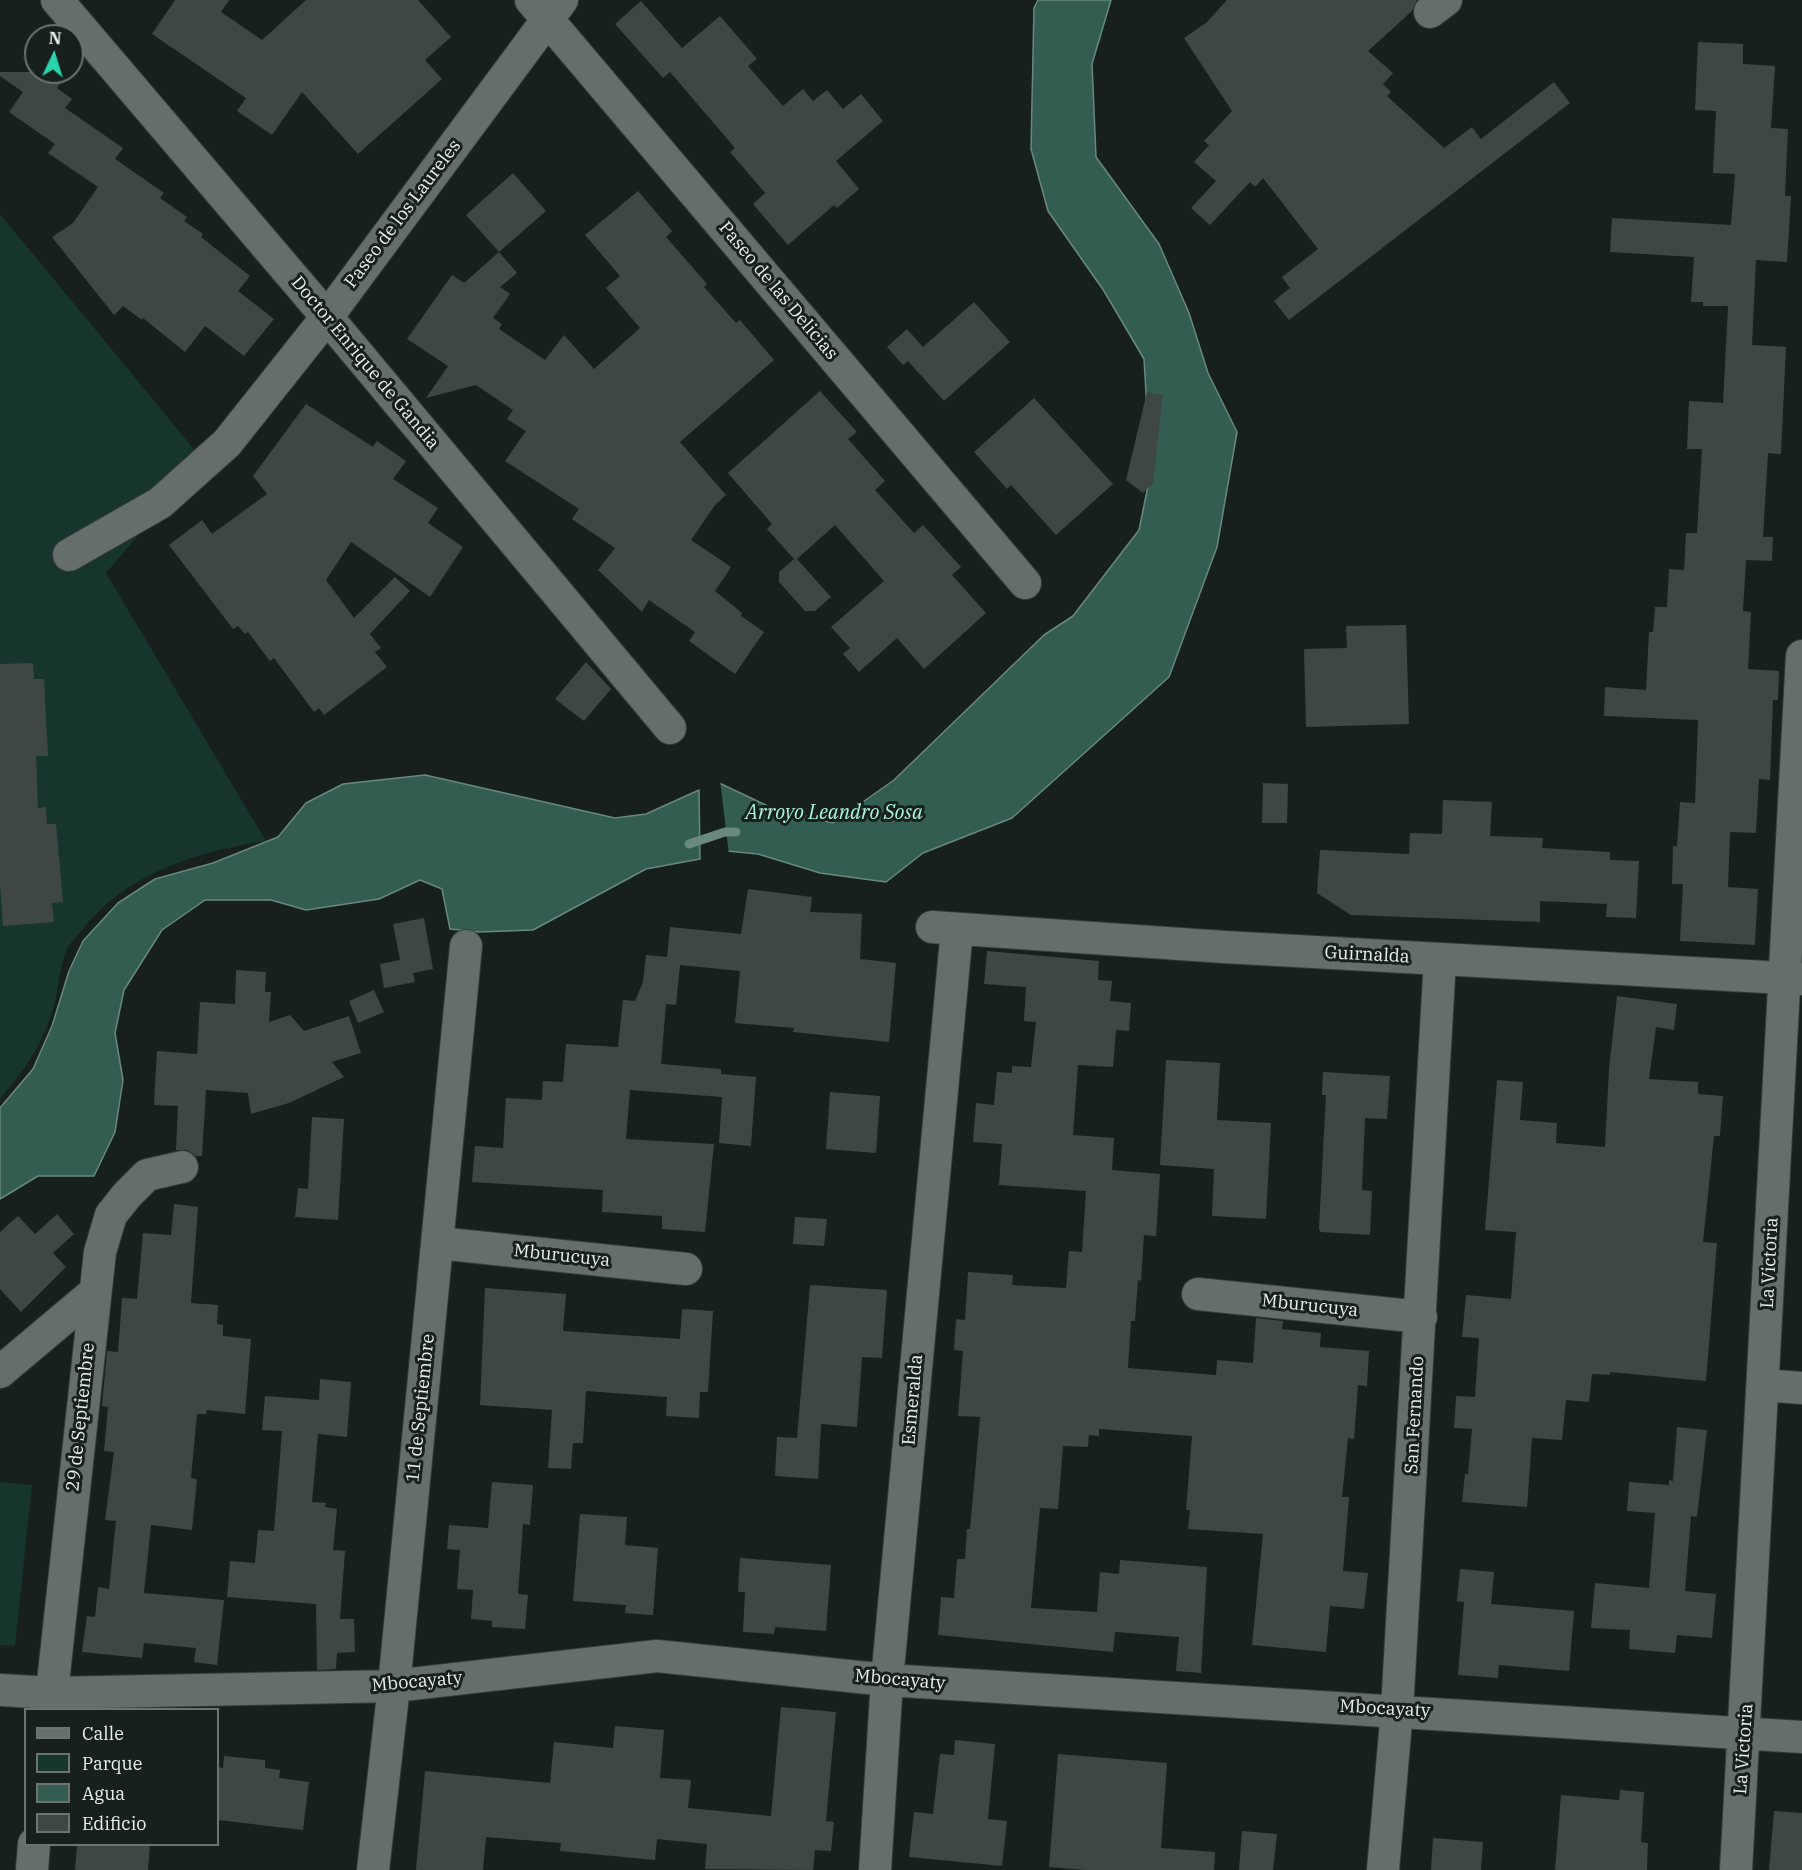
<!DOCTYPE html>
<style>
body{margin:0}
#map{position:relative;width:1802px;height:1870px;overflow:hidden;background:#18201d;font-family:"IBM Plex Serif",serif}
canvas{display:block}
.legend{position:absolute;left:24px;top:1708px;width:195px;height:138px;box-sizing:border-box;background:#18201d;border:2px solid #6c7370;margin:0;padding:8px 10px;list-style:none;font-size:18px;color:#eaefed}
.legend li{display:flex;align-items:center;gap:12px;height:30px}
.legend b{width:30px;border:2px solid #6c7370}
.north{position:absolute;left:24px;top:24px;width:60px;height:60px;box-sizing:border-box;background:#18201d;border:2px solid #6c7370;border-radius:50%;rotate:4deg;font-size:16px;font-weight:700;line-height:24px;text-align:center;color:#eaefed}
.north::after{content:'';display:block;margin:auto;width:21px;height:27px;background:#2bd5ac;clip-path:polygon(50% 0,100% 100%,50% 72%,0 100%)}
</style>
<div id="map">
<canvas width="1802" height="1870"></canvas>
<ul class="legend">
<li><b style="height:8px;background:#656e6b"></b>Calle</li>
<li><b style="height:16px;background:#16352c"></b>Parque</li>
<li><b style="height:16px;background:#325d50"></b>Agua</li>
<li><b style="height:16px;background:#3f4744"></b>Edificio</li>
</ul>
<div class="north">N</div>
</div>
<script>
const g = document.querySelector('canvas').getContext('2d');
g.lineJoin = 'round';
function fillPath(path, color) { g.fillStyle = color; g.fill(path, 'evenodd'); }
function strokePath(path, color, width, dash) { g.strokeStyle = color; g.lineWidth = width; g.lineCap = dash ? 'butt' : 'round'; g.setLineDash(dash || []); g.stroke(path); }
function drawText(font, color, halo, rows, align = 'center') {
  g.font = font + ' "IBM Plex Serif",serif'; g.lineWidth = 6; g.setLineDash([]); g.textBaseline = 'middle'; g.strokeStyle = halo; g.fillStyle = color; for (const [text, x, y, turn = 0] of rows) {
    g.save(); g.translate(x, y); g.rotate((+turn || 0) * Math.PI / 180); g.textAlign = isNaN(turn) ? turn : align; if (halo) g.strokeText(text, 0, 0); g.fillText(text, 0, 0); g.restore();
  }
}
const green = new Path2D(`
 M 0,214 L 203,460 L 106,573 L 266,841 C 199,851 126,873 82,930 C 77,936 69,944 66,951 C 60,966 59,985 55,1001 C 46,1040 26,1068 0,1099 Z
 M 0,1482 L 32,1485 L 15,1646 L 0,1645 Z`);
const water = new Path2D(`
 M 1038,0 L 1111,0 L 1092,64 L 1096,157 L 1159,244 L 1189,313 L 1208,373 L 1237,432 L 1217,547 L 1169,677 L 1012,818 L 923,853 L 886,882 L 820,873 L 758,854 L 727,851 L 717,782 L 772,808 L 833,823 L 894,780 L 1044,635 L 1073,616 L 1139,530 L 1157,442 L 1147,410 L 1144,359 L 1104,291 L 1048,211 L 1031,149 L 1034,8 Z
 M 425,775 L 615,818 L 646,814 L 699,790 L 700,859 L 646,869 L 533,930 L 479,932 L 450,929 L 442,889 L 420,880 L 379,899 L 306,910 L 271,900 L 205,900 L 162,930 L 124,990 L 115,1033 L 123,1080 L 115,1132 L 94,1176 L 38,1176 L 0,1199 L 0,1108 L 33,1069 L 52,1026 L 69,971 L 83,941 L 118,903 L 155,879 L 213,863 L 278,837 L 306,803 L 343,784 Z`);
const pier = new Path2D(`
 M 716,779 L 720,780 L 729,855 L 724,852 L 714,782 Z`);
const stream = new Path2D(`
 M 689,844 L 725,832 L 736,832`);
const building = new Path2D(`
 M 175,0 L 229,0 L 221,12 L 262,40 L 306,0 L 418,0 L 451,37 L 425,60 L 442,79 L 358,154 L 302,92 L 272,135 L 237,111 L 246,98 L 152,34 Z
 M 1227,0 L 1417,0 L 1412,11 L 1368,51 L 1393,73 L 1383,84 L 1391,92 L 1387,96 L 1444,148 L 1472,127 L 1481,139 L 1554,82 L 1570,103 L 1289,320 L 1274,301 L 1290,288 L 1282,277 L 1318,249 L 1263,178 L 1255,187 L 1250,182 L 1210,225 L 1191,208 L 1216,181 L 1194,162 L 1209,145 L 1204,141 L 1232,111 L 1184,38 L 1206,23 Z
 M 641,1 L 682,48 L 720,16 L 757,59 L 748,66 L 783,106 L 803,89 L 813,101 L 827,90 L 843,109 L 861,94 L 883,121 L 836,161 L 859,189 L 837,208 L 834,205 L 788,245 L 753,204 L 765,193 L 730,152 L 735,148 L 670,72 L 663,78 L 615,24 Z
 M 1698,42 L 1743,44 L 1743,64 L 1775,66 L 1771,128 L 1788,129 L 1785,196 L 1791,196 L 1787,262 L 1756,260 L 1752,345 L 1786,347 L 1781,454 L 1768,453 L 1763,537 L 1773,537 L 1772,561 L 1746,560 L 1743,611 L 1751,612 L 1748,669 L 1779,671 L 1778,700 L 1773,700 L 1770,780 L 1759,779 L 1756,833 L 1730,832 L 1728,887 L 1758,889 L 1755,945 L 1680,941 L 1683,884 L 1672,884 L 1673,846 L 1677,846 L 1680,802 L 1695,803 L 1698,720 L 1604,716 L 1605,687 L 1646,690 L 1649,632 L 1653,632 L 1655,607 L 1667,607 L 1669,569 L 1684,570 L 1686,533 L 1697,533 L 1702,449 L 1687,449 L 1689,401 L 1723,403 L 1728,306 L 1703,306 L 1703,302 L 1691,302 L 1694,257 L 1610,252 L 1612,218 L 1731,225 L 1735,174 L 1713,173 L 1716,111 L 1695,110 Z
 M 0,72 L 67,72 L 57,88 L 72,99 L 65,108 L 123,148 L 115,159 L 164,193 L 160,198 L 187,217 L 184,221 L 203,234 L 201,237 L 250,276 L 238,291 L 274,319 L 244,356 L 205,326 L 185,352 L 143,318 L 142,320 L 123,306 L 114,315 L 52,237 L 73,223 L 98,187 L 48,153 L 55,144 L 9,112 L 23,92 L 0,76 Z
 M 513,173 L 546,211 L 499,252 L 466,215 Z
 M 638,191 L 672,231 L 666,237 L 707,284 L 704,287 L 736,323 L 740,320 L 774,360 L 680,442 L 726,495 L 715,505 L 691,540 L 731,567 L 715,591 L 742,613 L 741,616 L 764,632 L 735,674 L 689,641 L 695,632 L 649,600 L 642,612 L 598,570 L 615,548 L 572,519 L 579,509 L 505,461 L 526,431 L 507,419 L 513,410 L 476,385 L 426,398 L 448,366 L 407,339 L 452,275 L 464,283 L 499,252 L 517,273 L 500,287 L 510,294 L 493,318 L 502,324 L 499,329 L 545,360 L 564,335 L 594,369 L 640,328 L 606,288 L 620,276 L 585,235 Z
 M 974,302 L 1010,342 L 944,401 L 908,361 L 903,365 L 887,347 L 907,329 L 923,347 Z
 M 820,391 L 857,432 L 848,439 L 885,481 L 875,490 L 914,533 L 923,525 L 961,567 L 952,575 L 986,613 L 924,669 L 897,638 L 859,672 L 843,654 L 850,648 L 831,627 L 884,581 L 835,525 L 797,559 L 831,597 L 815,611 L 805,611 L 779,582 L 779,572 L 794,559 L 767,529 L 772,524 L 728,473 Z
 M 1147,392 L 1163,395 L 1153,483 L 1143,493 L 1126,480 Z
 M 1034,398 L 1113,484 L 1056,535 L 1011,485 L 1007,489 L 974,452 Z
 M 306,404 L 373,447 L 377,441 L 406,461 L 393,479 L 438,508 L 428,523 L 463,547 L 430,597 L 351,542 L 326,580 L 354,618 L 395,577 L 410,591 L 370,634 L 381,648 L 375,652 L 387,667 L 324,715 L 319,708 L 314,712 L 274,658 L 270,661 L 248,632 L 245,634 L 238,626 L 233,629 L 169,545 L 202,520 L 212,534 L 267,494 L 253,476 Z
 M 1406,625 L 1409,724 L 1306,727 L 1304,649 L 1347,648 L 1346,626 Z
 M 586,662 L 611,689 L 584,721 L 555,699 Z
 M 33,663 L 34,679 L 44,679 L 48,756 L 36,756 L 38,808 L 46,807 L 47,824 L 56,824 L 63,902 L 52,903 L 54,922 L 3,926 L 0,884 L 0,664 Z
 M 1263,783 L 1288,784 L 1287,823 L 1262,823 Z
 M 1443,800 L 1492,802 L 1490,836 L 1543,838 L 1542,848 L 1610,852 L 1610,860 L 1639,861 L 1636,918 L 1606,917 L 1607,904 L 1540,901 L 1540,922 L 1351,915 L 1317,893 L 1320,850 L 1409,854 L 1410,833 L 1442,834 Z
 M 748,889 L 812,897 L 810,912 L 862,914 L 860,959 L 896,963 L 889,1042 L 793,1032 L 794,1028 L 735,1023 L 740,971 L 680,965 L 676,1005 L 666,1004 L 661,1064 L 721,1069 L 721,1074 L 756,1077 L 751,1146 L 719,1143 L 722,1097 L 630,1090 L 626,1139 L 714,1144 L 705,1232 L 662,1229 L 662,1216 L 602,1212 L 603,1190 L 472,1182 L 475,1146 L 503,1148 L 506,1098 L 542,1100 L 543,1081 L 563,1082 L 566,1044 L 618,1047 L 623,1000 L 635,1001 L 643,982 L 646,955 L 667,957 L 670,927 L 741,934 Z
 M 424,918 L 433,969 L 413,973 L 415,982 L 384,988 L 380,964 L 400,960 L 393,924 Z
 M 987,951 L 1099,961 L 1098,980 L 1112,981 L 1110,1001 L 1131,1003 L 1129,1031 L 1116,1030 L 1113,1067 L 1078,1065 L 1073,1135 L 1114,1138 L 1112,1170 L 1160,1174 L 1156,1236 L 1144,1235 L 1141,1281 L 1138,1280 L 1135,1321 L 1131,1321 L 1128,1368 L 1216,1375 L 1217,1360 L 1253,1363 L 1256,1318 L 1283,1321 L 1282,1329 L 1321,1333 L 1320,1347 L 1369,1351 L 1367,1386 L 1358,1385 L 1354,1439 L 1348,1438 L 1342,1497 L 1349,1497 L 1343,1571 L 1368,1573 L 1364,1609 L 1330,1606 L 1326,1652 L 1252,1645 L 1263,1534 L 1188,1529 L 1190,1510 L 1186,1510 L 1192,1436 L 1099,1429 L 1099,1436 L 1089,1435 L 1088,1447 L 1063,1446 L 1058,1509 L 1040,1508 L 1031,1608 L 1097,1612 L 1100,1572 L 1119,1574 L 1120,1560 L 1207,1567 L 1201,1673 L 1176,1671 L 1179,1637 L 1115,1632 L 1113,1652 L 938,1635 L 941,1597 L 954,1598 L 957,1559 L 965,1559 L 967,1529 L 970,1529 L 980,1417 L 958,1416 L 963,1351 L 954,1350 L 956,1319 L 965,1320 L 968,1272 L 1013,1275 L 1012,1285 L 1066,1288 L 1069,1251 L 1082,1252 L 1086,1191 L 999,1185 L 1002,1144 L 973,1142 L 976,1103 L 994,1105 L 997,1072 L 1012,1073 L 1012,1066 L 1031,1067 L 1036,1022 L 1024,1021 L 1026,987 L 984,984 Z
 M 236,970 L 266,972 L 265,992 L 271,992 L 269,1022 L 290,1015 L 304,1031 L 349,1016 L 361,1053 L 332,1062 L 344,1077 L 289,1103 L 251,1114 L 248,1093 L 206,1090 L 202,1156 L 196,1156 L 187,1150 L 176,1150 L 178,1106 L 154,1105 L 157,1051 L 197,1054 L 200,1002 L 235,1004 Z
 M 374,990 L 384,1012 L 358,1023 L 349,1001 Z
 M 1617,996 L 1677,1004 L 1674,1030 L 1656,1027 L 1649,1079 L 1698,1082 L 1698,1094 L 1723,1096 L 1720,1136 L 1714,1136 L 1703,1242 L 1717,1243 L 1706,1381 L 1610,1372 L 1610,1375 L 1592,1374 L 1589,1402 L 1566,1400 L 1562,1440 L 1532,1438 L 1527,1507 L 1462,1502 L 1465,1474 L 1468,1474 L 1472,1429 L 1454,1428 L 1456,1396 L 1475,1397 L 1479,1338 L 1462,1337 L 1466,1295 L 1511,1299 L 1516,1232 L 1485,1230 L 1497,1080 L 1523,1082 L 1520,1120 L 1557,1123 L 1556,1143 L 1605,1147 L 1609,1069 Z
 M 1166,1060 L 1220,1063 L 1217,1120 L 1271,1123 L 1266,1219 L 1212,1216 L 1214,1169 L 1160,1165 Z
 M 1323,1072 L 1390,1076 L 1387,1119 L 1365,1118 L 1362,1190 L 1372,1191 L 1370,1235 L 1320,1232 L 1319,1228 L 1326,1095 L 1322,1095 Z
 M 830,1092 L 880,1096 L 876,1153 L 826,1149 Z
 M 312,1117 L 344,1119 L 338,1220 L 295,1217 L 298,1188 L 308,1189 Z
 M 174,1204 L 198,1207 L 191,1303 L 218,1305 L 217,1324 L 223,1325 L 223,1336 L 251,1339 L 245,1414 L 207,1410 L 206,1414 L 197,1414 L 191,1478 L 197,1479 L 192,1530 L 151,1525 L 144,1593 L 224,1600 L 217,1665 L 194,1662 L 196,1648 L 144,1643 L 142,1658 L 82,1652 L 87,1616 L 95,1617 L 98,1587 L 109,1589 L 116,1521 L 105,1520 L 114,1452 L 104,1451 L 108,1407 L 102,1406 L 107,1351 L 118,1352 L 122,1298 L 137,1299 L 143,1233 L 171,1235 Z
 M 57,1214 L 74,1234 L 53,1253 L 66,1267 L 21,1312 L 0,1289 L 0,1232 L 18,1216 L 35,1234 Z
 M 795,1217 L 827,1219 L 824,1246 L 793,1244 Z
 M 810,1285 L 887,1290 L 882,1358 L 862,1357 L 857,1427 L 821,1424 L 818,1479 L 775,1476 L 777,1437 L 797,1438 Z
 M 485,1288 L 566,1294 L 563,1331 L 680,1339 L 682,1309 L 713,1311 L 708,1392 L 700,1392 L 699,1418 L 666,1416 L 667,1397 L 586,1391 L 583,1443 L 573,1443 L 571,1469 L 548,1468 L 552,1410 L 480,1405 Z
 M 320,1379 L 351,1382 L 347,1437 L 318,1434 L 312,1502 L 326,1503 L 325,1507 L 337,1509 L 333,1550 L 345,1551 L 340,1619 L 354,1619 L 355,1652 L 337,1653 L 336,1669 L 317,1670 L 316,1604 L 227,1597 L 230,1561 L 255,1563 L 258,1530 L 274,1531 L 282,1431 L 262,1430 L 265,1396 L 319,1400 Z
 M 1677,1427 L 1707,1430 L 1697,1517 L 1691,1516 L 1685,1591 L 1716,1594 L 1712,1638 L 1677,1635 L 1675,1653 L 1629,1649 L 1630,1630 L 1591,1628 L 1595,1583 L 1649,1588 L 1655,1513 L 1627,1511 L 1629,1482 L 1669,1485 L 1669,1480 L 1673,1481 Z
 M 492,1482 L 533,1485 L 530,1525 L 523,1524 L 518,1594 L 528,1595 L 525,1629 L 492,1627 L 492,1621 L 471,1619 L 473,1590 L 457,1589 L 460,1550 L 447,1549 L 449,1525 L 488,1528 Z
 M 580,1514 L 627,1517 L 625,1545 L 658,1548 L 653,1615 L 625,1613 L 626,1605 L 573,1601 Z
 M 740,1558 L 831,1565 L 826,1631 L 775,1627 L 774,1634 L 743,1632 L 745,1592 L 738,1592 Z
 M 1460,1569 L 1494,1572 L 1491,1604 L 1574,1611 L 1569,1671 L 1499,1665 L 1498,1678 L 1458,1675 L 1464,1602 L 1457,1601 Z
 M 781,1707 L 836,1712 L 826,1821 L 834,1822 L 831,1851 L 815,1850 L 813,1870 L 705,1869 L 707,1844 L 657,1839 L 655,1860 L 560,1851 L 561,1843 L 486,1837 L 483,1870 L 416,1870 L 425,1771 L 550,1783 L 554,1742 L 613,1748 L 615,1726 L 664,1730 L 660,1778 L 691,1780 L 688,1808 L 771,1816 Z
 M 955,1740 L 995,1744 L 988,1819 L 1007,1821 L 1002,1866 L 909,1857 L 914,1812 L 933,1814 L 940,1754 L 954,1755 Z
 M 1058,1754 L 1167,1763 L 1161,1848 L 1215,1852 L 1214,1870 L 1086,1870 L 1049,1867 Z
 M 224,1756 L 265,1760 L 265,1768 L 280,1770 L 279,1778 L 309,1782 L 303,1830 L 218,1820 L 218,1767 L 223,1768 Z
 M 1620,1790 L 1644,1792 L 1641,1842 L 1648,1843 L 1647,1870 L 1555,1870 L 1561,1795 L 1619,1800 Z
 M 1774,1811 L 1802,1813 L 1802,1870 L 1769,1870 Z
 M 1242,1831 L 1277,1834 L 1273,1870 L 1239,1870 Z
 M 1433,1838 L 1483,1842 L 1481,1870 L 1431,1870 Z
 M 77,1845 L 150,1845 L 148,1870 L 75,1870 Z`);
const minor = new Path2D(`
 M 57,0 L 327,317 L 670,728
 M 531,0 L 1025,583
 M 1430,12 L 1446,0
 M 69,555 L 160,503 L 227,443 L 327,317 L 562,0
 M 932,927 L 1224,947 L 1802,979
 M 438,1243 L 686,1269
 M 1198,1294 L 1421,1317
 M 0,1372 L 95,1292
 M 1763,1385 L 1802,1388
 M 0,1690 L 52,1693 L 394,1686 L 657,1656 L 887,1680 L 1802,1737
 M 50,1710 L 100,1252 L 111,1215 L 127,1195 L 147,1175 L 182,1167
 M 32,1870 L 34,1844
 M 373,1870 L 394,1686 L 466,946
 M 875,1870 L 887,1680 L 957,929
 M 1383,1870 L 1397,1710 L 1440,959
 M 1736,1870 L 1802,656`);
const streetNames = [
 ["Paseo de los Laureles",403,214,-53],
 ["Paseo de las Delicias",778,291,50],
 ["Doctor Enrique de Gandia",365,363,50],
 ["Guirnalda",1367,955,3],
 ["Mburucuya",562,1256,6],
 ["La Victoria",1770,1263,-87],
 ["Mburucuya",1310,1306,6],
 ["Esmeralda",913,1400,-85],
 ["11 de Septiembre",421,1408,-84],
 ["San Fernando",1415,1415,-87],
 ["29 de Septiembre",81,1417,-84],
 ["Mbocayaty",900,1680,5],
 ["Mbocayaty",417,1682,-5],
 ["Mbocayaty",1385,1709,3],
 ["La Victoria",1744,1749,-86]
];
const waterNames = [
 ["Arroyo Leandro Sosa",834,813]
];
fillPath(green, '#16352c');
fillPath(water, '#325d50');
strokePath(water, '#69897f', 1.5);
fillPath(pier, '#18201d');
strokePath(stream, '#69897f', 9);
fillPath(building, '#3f4744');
strokePath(minor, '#373c3a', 34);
strokePath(minor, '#656e6b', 32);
drawText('18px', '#eaefed', '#18201d', streetNames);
drawText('italic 20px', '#aaf7dd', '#18201d', waterNames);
</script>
